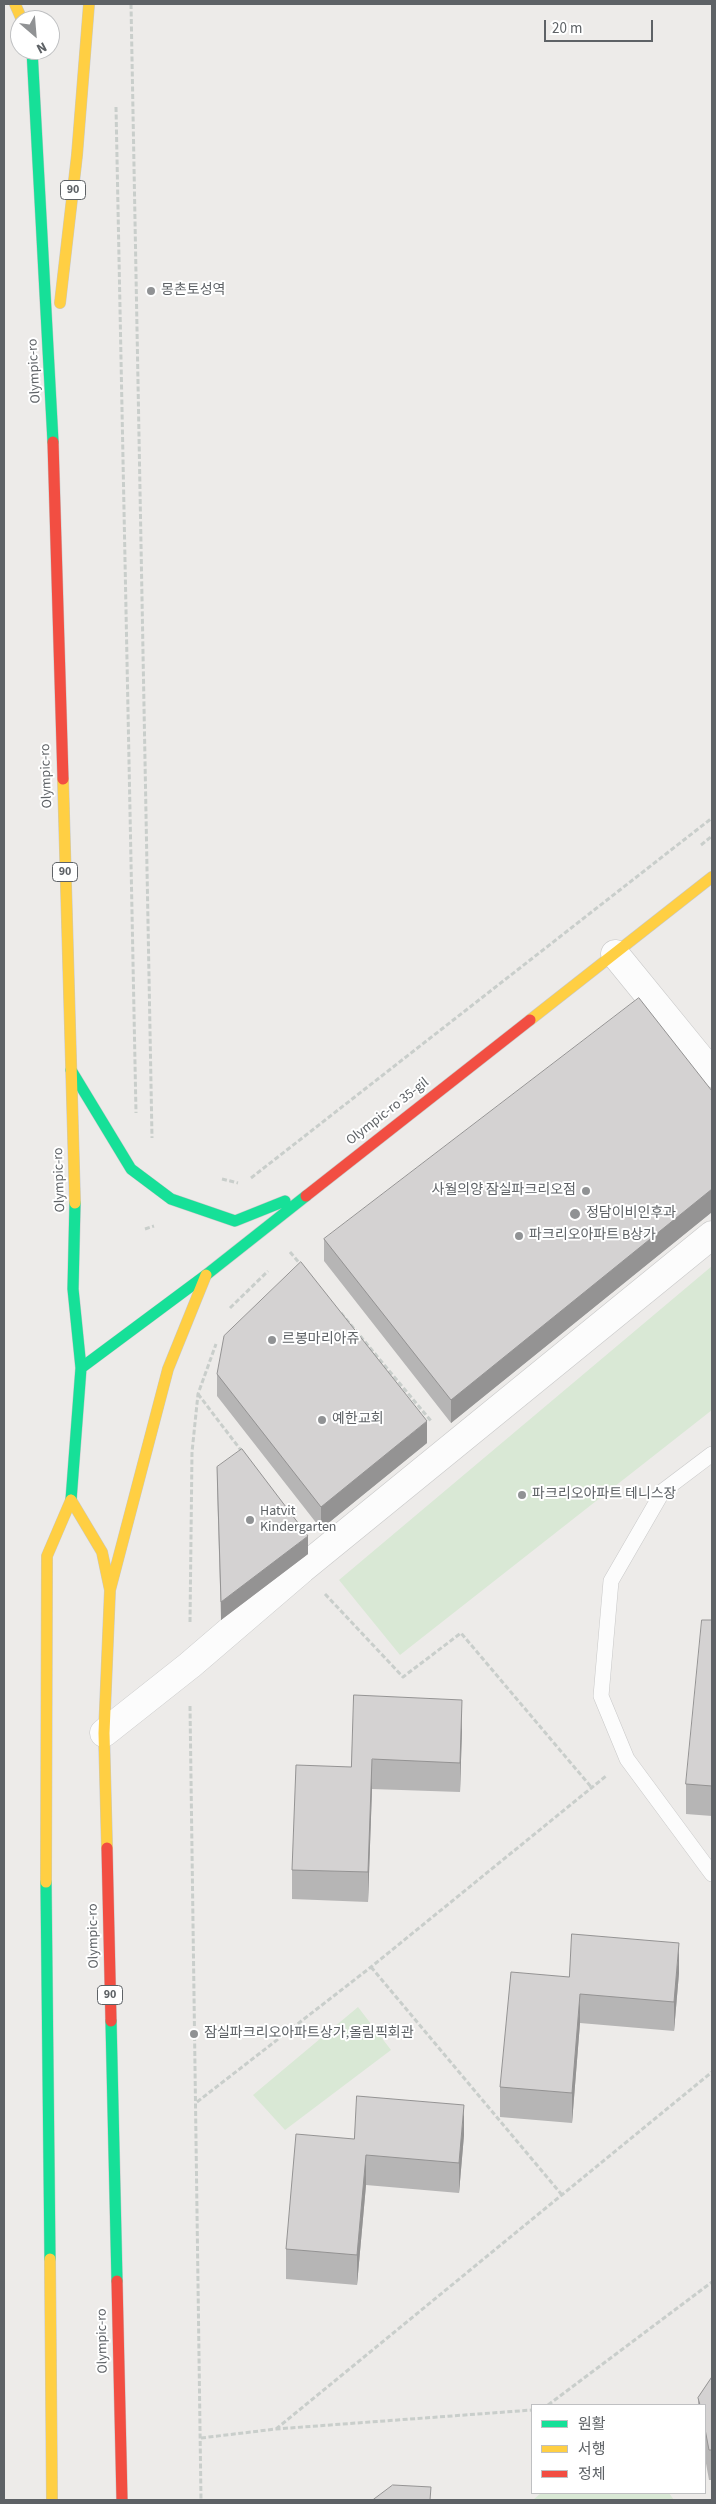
<!DOCTYPE html>
<meta charset="utf-8">
<style>
body{margin:0}
#map{position:relative;width:716px;height:2504px;overflow:hidden;background:#edebe9;font-family:"Source Sans 3","Noto Sans KR",sans-serif}
canvas{display:block}
.frame{position:absolute;inset:0;border:5px solid #5e6266;pointer-events:none}
.legend{position:absolute;left:531px;top:2404px;width:175px;height:90px;box-sizing:border-box;background:#fff;border:1px solid #bfc0c2;margin:0;padding:6px 9px;list-style:none;font-size:15px;color:#5e6266}
.legend li{display:flex;align-items:center;gap:10px;height:25px}
.legend b{width:25px;border:1px solid #bfc0c2}
.north{position:absolute;left:10px;top:10px;width:50px;height:50px;box-sizing:border-box;background:#fff;border:1px solid #bfc0c2;border-radius:50%;rotate:153deg;font-size:14px;font-weight:700;line-height:20px;text-align:center;color:#5e6266}
.north::after{content:'';display:block;margin:auto;width:18px;height:22px;background:#909294;clip-path:polygon(50% 0,100% 100%,50% 72%,0 100%)}
.scale{position:absolute;left:544px;top:20px;width:109px;height:22px;box-sizing:border-box;border:2px solid #5e6266;border-top:0;padding-left:6px;font-size:15px;line-height:18px;white-space:nowrap;color:#5e6266;-webkit-text-stroke:4px #fff;paint-order:stroke}
</style>
<div id="map">
<canvas width="716" height="2504"></canvas>
<div class="frame"></div>
<ul class="legend">
<li><b style="height:6px;background:#16e098"></b>원활</li>
<li><b style="height:6px;background:#ffcf43"></b>서행</li>
<li><b style="height:6px;background:#f24e42"></b>정체</li>
</ul>
<div class="north">N</div>
<div class="scale">20 m</div>
</div>
<script>
const g = document.querySelector('canvas').getContext('2d');
g.lineJoin = 'round';
function fillPath(path, color) { g.fillStyle = color; g.fill(path, 'evenodd'); }
function strokePath(path, color, width, dash) { g.strokeStyle = color; g.lineWidth = width; g.lineCap = dash ? 'butt' : 'round'; g.setLineDash(dash || []); g.stroke(path); }
function drawText(font, color, halo, rows, align = 'center') {
  g.font = font + ' "Source Sans 3","Noto Sans KR",sans-serif'; g.lineWidth = 4; g.setLineDash([]); g.textBaseline = 'middle'; g.strokeStyle = halo; g.fillStyle = color; for (const [text, x, y, turn = 0] of rows) {
    g.save(); g.translate(x, y); g.rotate((+turn || 0) * Math.PI / 180); g.textAlign = isNaN(turn) ? turn : align; if (halo) g.strokeText(text, 0, 0); g.fillText(text, 0, 0); g.restore();
  }
}
const green = new Path2D(`
 M 712,1266 L 712,1410 L 400,1655 L 339,1580 Z
 M 358,2007 L 391,2050 L 285,2130 L 253,2095 Z
 M 541,2493 L 669,2493 L 674,2500 L 533,2500 Z`);
const path = new Path2D(`
 M 131,4 L 152,1138
 M 116,107 L 136,1113
 M 701,845 L 712,836
 M 251,1178 L 712,818
 M 222,1179 L 238,1183
 M 145,1229 L 154,1226
 M 290,1252 L 302,1266
 M 230,1308 L 268,1271
 M 341,1313 L 431,1421
 M 198,1394 L 243,1453
 M 325,1594 L 403,1677 L 461,1633 L 592,1788
 M 190,1622 L 192,1452 L 198,1394 L 216,1344
 M 190,1706 L 201,2500
 M 371,1967 L 562,2195
 M 197,2102 L 371,1967 L 606,1776
 M 548,2405 L 712,2282
 M 276,2429 L 712,2072
 M 201,2438 L 276,2429 L 532,2410`);
const lane = new Path2D(`
 M 712,1454 L 663,1491 L 611,1581 L 601,1696 L 627,1759 L 712,1874`);
const street = new Path2D(`
 M 615,954 L 712,1073
 M 104,1733 L 190,1665 L 302,1569 L 712,1235`);
const fast = new Path2D(`
 M 32,50 L 53,442
 M 71,1070 L 131,1169 L 171,1199 L 235,1221 L 285,1201
 M 75,1203 L 73,1289 L 81,1368
 M 71,1500 L 81,1368 L 206,1275 L 306,1196
 M 46,1882 L 50,2259
 M 111,2021 L 117,2281`);
const slow = new Path2D(`
 M 15,4 L 22,20
 M 60,303 L 77,155 L 89,4
 M 63,779 L 75,1203
 M 530,1020 L 712,877
 M 71,1500 L 102,1552 L 110,1590 L 104,1733 L 107,1848
 M 110,1590 L 168,1369 L 206,1275
 M 46,1882 L 47,1556 L 71,1500
 M 50,2259 L 52,2500`);
const jam = new Path2D(`
 M 53,442 L 63,779
 M 306,1196 L 530,1020
 M 107,1848 L 111,2021
 M 117,2281 L 122,2500`);
const wall = new Path2D(`
 M 712,1091 L 712,1212 L 451,1423 L 324,1261 L 324,1239 Z
 M 217,1374 L 427,1443 L 321,1529 L 217,1396 Z
 M 217,1467 L 308,1554 L 221,1620 L 217,1486 Z
 M 712,1620 L 712,1816 L 686,1814 L 686,1784 Z
 M 462,1729 L 460,1792 L 372,1789 L 368,1902 L 292,1899 L 292,1870 L 351,1767 Z
 M 679,1973 L 674,2031 L 580,2023 L 572,2123 L 500,2117 L 500,2087 L 569,1977 Z
 M 464,2135 L 459,2193 L 366,2185 L 357,2285 L 286,2279 L 286,2249 L 354,2139 Z
 M 712,2377 L 712,2480 L 709,2480 L 705,2458 L 705,2405 L 698,2405 L 698,2398 Z`);
const shadedWall = new Path2D(`
 M 712,1189 L 712,1212 L 451,1423 L 451,1400 Z
 M 427,1421 L 427,1443 L 321,1529 L 321,1507 Z
 M 308,1536 L 308,1554 L 221,1620 L 221,1602 Z
 M 462,1700 L 462,1729 L 460,1792 L 460,1763 Z
 M 372,1759 L 372,1789 L 368,1902 L 368,1872 Z
 M 679,1943 L 679,1973 L 674,2031 L 674,2002 Z
 M 580,1994 L 580,2023 L 572,2123 L 572,2093 Z
 M 464,2105 L 464,2135 L 459,2193 L 459,2163 Z
 M 366,2155 L 366,2185 L 357,2285 L 357,2255 Z`);
const building = new Path2D(`
 M 639,998 L 712,1091 L 712,1189 L 451,1400 L 324,1239 Z
 M 301,1262 L 427,1421 L 321,1507 L 217,1374 L 224,1336 Z
 M 242,1449 L 308,1536 L 221,1602 L 217,1467 Z
 M 702,1620 L 712,1620 L 712,1786 L 686,1784 Z
 M 354,1695 L 462,1700 L 460,1763 L 372,1759 L 368,1872 L 292,1870 L 296,1765 L 351,1767 Z
 M 572,1934 L 679,1943 L 674,2002 L 580,1994 L 572,2093 L 500,2087 L 511,1972 L 569,1977 Z
 M 357,2096 L 464,2105 L 459,2163 L 366,2155 L 357,2255 L 286,2249 L 296,2134 L 354,2139 Z
 M 712,2377 L 712,2450 L 709,2450 L 705,2429 L 705,2405 L 700,2405 L 698,2398 Z
 M 393,2485 L 431,2487 L 430,2500 L 373,2500 Z`);
const markers = [
 [151,291,5,"#909294"],
 [586,1191,5,"#909294"],
 [575,1214,6,"#909294"],
 [519,1236,5,"#909294"],
 [272,1340,5,"#909294"],
 [322,1420,5,"#909294"],
 [522,1495,5,"#909294"],
 [250,1520,5,"#909294"],
 [194,2034,5,"#909294"]
];
const shields = [
 [73,190,25],
 [65,872,25],
 [110,1995,25]
];
const shieldNames = [
 ["90",73,190],
 ["90",65,872],
 ["90",110,1995]
];
const poiNames = [
 ["몽촌토성역",161,291],
 ["사월의양 잠실파크리오점",576,1191,"right"],
 ["정담이비인후과",586,1214],
 ["파크리오아파트 B상가",529,1236],
 ["르봉마리아쥬",282,1340],
 ["예한교회",332,1420],
 ["파크리오아파트 테니스장",532,1495],
 ["Hatvit",260,1512],
 ["Kindergarten",260,1528],
 ["잠실파크리오아파트상가,올림픽회관",204,2034]
];
const streetNames = [
 ["Olympic-ro",35,371,-93],
 ["Olympic-ro",47,776,-92],
 ["Olympic-ro 35-gil",388,1112,-38],
 ["Olympic-ro",60,1180,-92],
 ["Olympic-ro",94,1936,-91],
 ["Olympic-ro",103,2341,-91]
];
fillPath(green, '#d9e8d5');
strokePath(lane, '#c8c8c8', 16);
strokePath(street, '#c8c8c8', 29);
strokePath(fast, '#c7c8c8', 12);
strokePath(slow, '#c7c8c8', 12);
strokePath(jam, '#c7c8c8', 12);
strokePath(path, '#c9cecb', 3, [5, 2.5]);
strokePath(lane, '#fcfcfc', 15);
strokePath(street, '#fcfcfc', 28);
strokePath(fast, '#16e098', 11);
strokePath(slow, '#ffcf43', 11);
strokePath(jam, '#f24e42', 11);
fillPath(wall, '#b6b5b5');
fillPath(shadedWall, '#949393');
fillPath(building, '#d4d2d2');
strokePath(building, '#949393', 1);
for (const [x, y, r, color] of markers) { const dot = new Path2D(); dot.arc(x, y, r, 0, 2 * Math.PI); g.fillStyle = color; g.fill(dot); strokePath(dot, '#fff', 2); }
for (const [x, y, w] of shields) { const box = new Path2D(); box.roundRect(x - w / 2, y - 9.5, w, 19, 4); g.fillStyle = '#fff'; g.fill(box); strokePath(box, '#5e6266', 1); }
drawText('bold 12px', '#5e6266', null, shieldNames);
drawText('14px', '#5e6266', '#fff', poiNames, 'left');
drawText('14px', '#5e6266', '#fff', streetNames);
</script>
